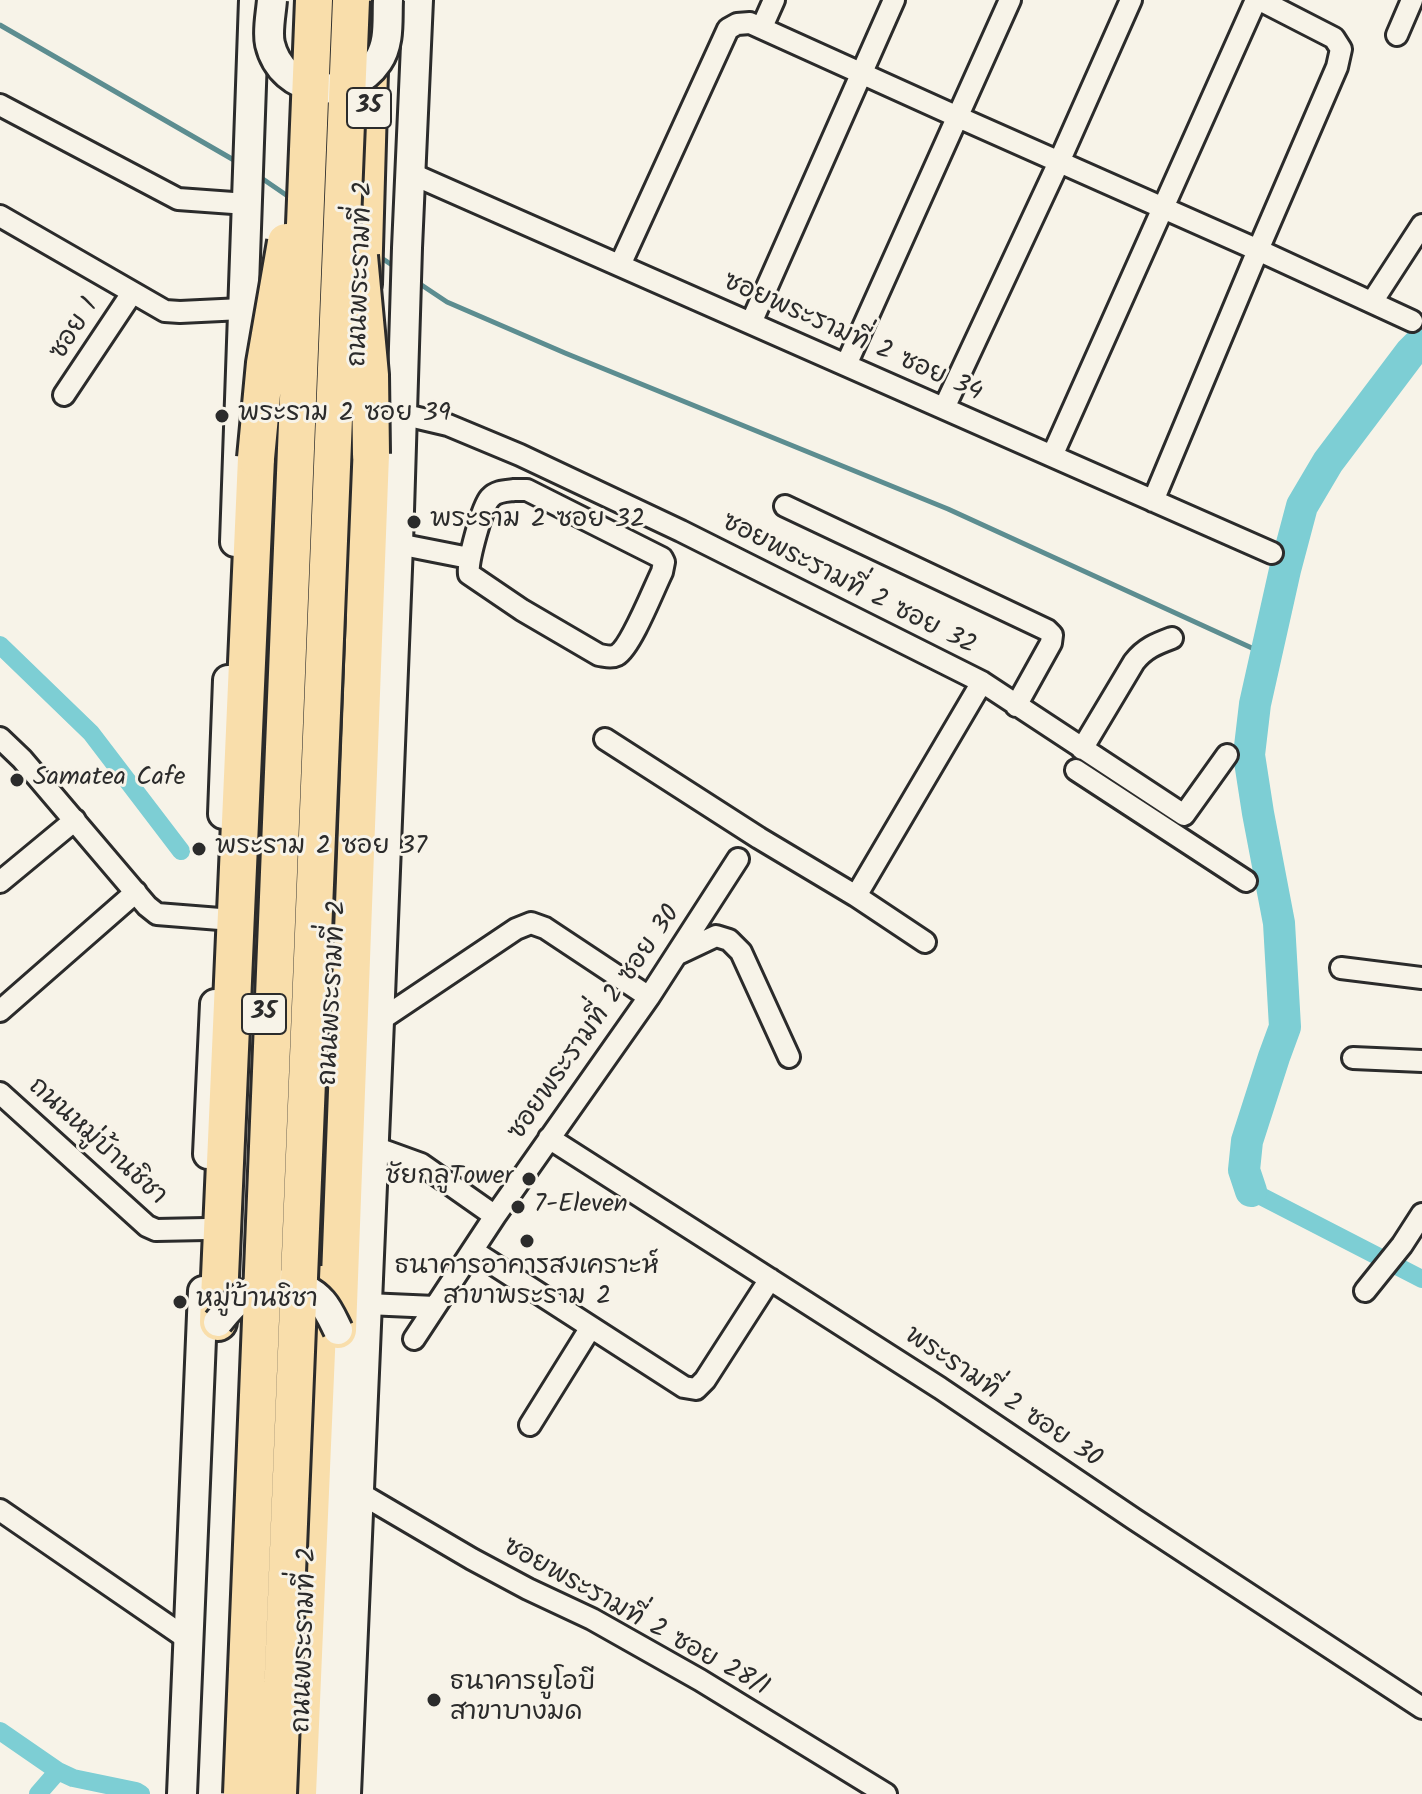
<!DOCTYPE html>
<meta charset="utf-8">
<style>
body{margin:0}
canvas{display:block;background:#f7f3e8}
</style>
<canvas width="1422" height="1794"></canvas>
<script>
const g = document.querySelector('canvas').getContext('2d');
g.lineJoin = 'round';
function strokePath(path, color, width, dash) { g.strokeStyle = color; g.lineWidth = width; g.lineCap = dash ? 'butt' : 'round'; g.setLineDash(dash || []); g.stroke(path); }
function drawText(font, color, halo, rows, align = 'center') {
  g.font = font + ' Kalam,"Playpen Sans Thai",sans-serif'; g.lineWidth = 6; g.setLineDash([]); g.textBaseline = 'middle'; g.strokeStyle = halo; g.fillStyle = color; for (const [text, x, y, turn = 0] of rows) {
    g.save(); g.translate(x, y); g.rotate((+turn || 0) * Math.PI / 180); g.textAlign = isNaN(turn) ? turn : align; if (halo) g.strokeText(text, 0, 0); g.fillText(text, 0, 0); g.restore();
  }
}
const stream = new Path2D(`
 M 0,25 L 239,163
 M 257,175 L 292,199
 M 377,255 L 395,267
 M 417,282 L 447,302 L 565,353 L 948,509 L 1265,654`);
const canal = new Path2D(`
 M 0,645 L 91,733 L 181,851
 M 1251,1191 L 1422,1279
 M 0,1731 L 58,1771 L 73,1778 L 136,1791 L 141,1794
 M 38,1794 L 58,1771`);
const river = new Path2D(`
 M 1251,1191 L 1244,1170 L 1247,1141 L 1274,1057 L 1285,1027 L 1279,923 L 1258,813 L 1249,755 L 1255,704 L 1285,570 L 1302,506 L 1328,462 L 1411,352 L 1422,341`);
const minor = new Path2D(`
 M 762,27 L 774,0
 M 1397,35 L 1412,0
 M 0,105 L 178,199 L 247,204
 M 412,174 L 1272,553
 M 0,216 L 165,311 L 180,312 L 242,309
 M 620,265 L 728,29 L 737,24 L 750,23 L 958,117 L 1258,250 L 1412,321
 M 1372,302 L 1422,225
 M 751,323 L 894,0
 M 846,365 L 1010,0
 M 64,395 L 132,293
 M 944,408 L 1059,162 L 1131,0
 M 401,414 L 448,425 L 520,455 L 681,531 L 982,682 L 1184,815 L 1227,755
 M 1052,456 L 1256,0
 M 514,490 L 527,490 L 662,558 L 664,562 L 662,572 C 654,588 631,647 617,655 C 611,658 606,656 599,655 L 522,610 L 469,574 C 467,562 482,507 490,498 C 496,491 505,491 514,490 Z
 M 1153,501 L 1258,250 L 1337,67 L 1341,49 L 1334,38 L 1260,0
 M 785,506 L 1047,630 L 1052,635 L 1051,643 L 1016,706
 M 398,544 L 469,558
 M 0,738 L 22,759 L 147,906 L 157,914 L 220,919
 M 605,739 L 759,838 L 856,896 L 925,942
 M 1082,749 L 1134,662 C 1145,648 1156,644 1172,638
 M 1076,770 L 1246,881
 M 0,882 L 75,820
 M 856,896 L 982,682
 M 678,954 L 716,936 L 729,940 L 741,952 L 789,1057
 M 1341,968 L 1422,978
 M 0,1011 L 136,892
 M 379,1021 L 516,929 L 531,923 L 545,928 L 649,997
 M 1353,1058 L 1422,1061
 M 0,1093 L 147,1226 L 156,1230 L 206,1229
 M 549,1138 L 940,1388 L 1134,1519 L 1422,1708
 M 374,1147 L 421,1164 L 495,1216
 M 473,1251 L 684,1387 L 696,1389 L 705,1380 L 770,1279
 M 1365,1291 L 1402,1245 L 1422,1214
 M 367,1304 L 435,1307
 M 414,1339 L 495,1216 L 649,997 L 738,859
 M 530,1425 L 591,1327
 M 358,1492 L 472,1559 L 528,1589 L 592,1619 L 700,1680 L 886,1794
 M 0,1510 L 189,1640`);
const secondary = new Path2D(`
 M 235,542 L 254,0
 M 223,814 L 228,680
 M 208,1154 L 215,1004
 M 182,1794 L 203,1291
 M 320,1794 L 338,1330
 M 346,1794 L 379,1021 L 398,544 L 407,248 L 418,0`);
const trunk = new Path2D(`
 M 365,284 L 373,0
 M 348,600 L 354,458
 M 300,1794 L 322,1282`);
const motorway = new Path2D(`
 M 218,1322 L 256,458
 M 338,1330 L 371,454`);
const secondaryBridge = new Path2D(`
 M 272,0 C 271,14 267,31 270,44 C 282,95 349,104 378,61 C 390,43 387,21 388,0
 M 218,1322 C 226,1312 234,1302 245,1295 C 268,1280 303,1280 322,1302 C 329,1310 333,1320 338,1330`);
const motorwayBridge = new Path2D(`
 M 359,256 L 370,375 L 371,454
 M 256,458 L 265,363 L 286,242
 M 242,1794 L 314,0
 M 278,1794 L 351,0`);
const markers = [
 [222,416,8,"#2b2b2b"],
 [414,522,8,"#2b2b2b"],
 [17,780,8,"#2b2b2b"],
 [199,849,8,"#2b2b2b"],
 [529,1179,8,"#2b2b2b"],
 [518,1207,8,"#2b2b2b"],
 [527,1241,8,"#2b2b2b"],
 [180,1302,8,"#2b2b2b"],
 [434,1700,8,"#2b2b2b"]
];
const shields = [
 [369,108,44],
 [264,1014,44]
];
const shieldNames = [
 ["35",369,108],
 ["35",264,1014]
];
const streetNames = [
 ["ถนนพระรามที่ 2",363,274,-88],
 ["ซอย 1",76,330,-57],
 ["ซอยพระรามที่ 2 ซอย 34",852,339,24],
 ["ซอยพระรามที่ 2 ซอย 32",848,586,27],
 ["ถนนพระรามที่ 2",335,993,-87],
 ["ซอยพระรามที่ 2 ซอย 30",596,1024,-55],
 ["ถนนหมู่บ้านชิชา",96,1143,42],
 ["พระรามที่ 2 ซอย 30",1002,1399,34],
 ["ซอยพระรามที่ 2 ซอย 28/1",635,1619,29],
 ["ถนนพระรามที่ 2",307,1640,-88]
];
const poiNames = [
 ["พระราม 2 ซอย 39",238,416],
 ["พระราม 2 ซอย 32",430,522],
 ["Samatea Cafe",33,780],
 ["พระราม 2 ซอย 37",215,849],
 ["ชัยกลูTower",513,1179,"right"],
 ["7-Eleven",534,1207],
 ["ธนาคารอาคารสงเคราะห์",527,1269,"center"],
 ["สาขาพระราม 2",527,1299,"center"],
 ["หมู่บ้านชิชา",196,1302],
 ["ธนาคารยูโอบี",450,1685],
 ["สาขาบางมด",450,1715]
];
strokePath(stream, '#5c8d90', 5);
strokePath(canal, '#7dced4', 18);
strokePath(river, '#7dced4', 32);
strokePath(minor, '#2b2b2b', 26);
strokePath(secondary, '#2b2b2b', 34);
strokePath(trunk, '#2b2b2b', 38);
strokePath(motorway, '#2b2b2b', 42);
strokePath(minor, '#f7f3e8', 20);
strokePath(secondary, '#f7f3e8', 28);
strokePath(trunk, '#f9deab', 32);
strokePath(motorway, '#f9deab', 36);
strokePath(secondaryBridge, '#2b2b2b', 34, []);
strokePath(motorwayBridge, '#2b2b2b', 42, []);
strokePath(secondaryBridge, '#f7f3e8', 28);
strokePath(motorwayBridge, '#f9deab', 36);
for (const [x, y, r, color] of markers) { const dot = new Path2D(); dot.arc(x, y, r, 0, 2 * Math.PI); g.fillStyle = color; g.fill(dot); strokePath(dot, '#f7f3e8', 3); }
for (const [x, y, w] of shields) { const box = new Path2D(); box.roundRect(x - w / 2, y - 20, w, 40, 6); g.fillStyle = '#f7f3e8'; g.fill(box); strokePath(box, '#2b2b2b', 2); }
drawText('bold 24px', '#2b2b2b', null, shieldNames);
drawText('26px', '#2b2b2b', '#f7f3e8', streetNames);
drawText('26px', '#2b2b2b', '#f7f3e8', poiNames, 'left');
</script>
